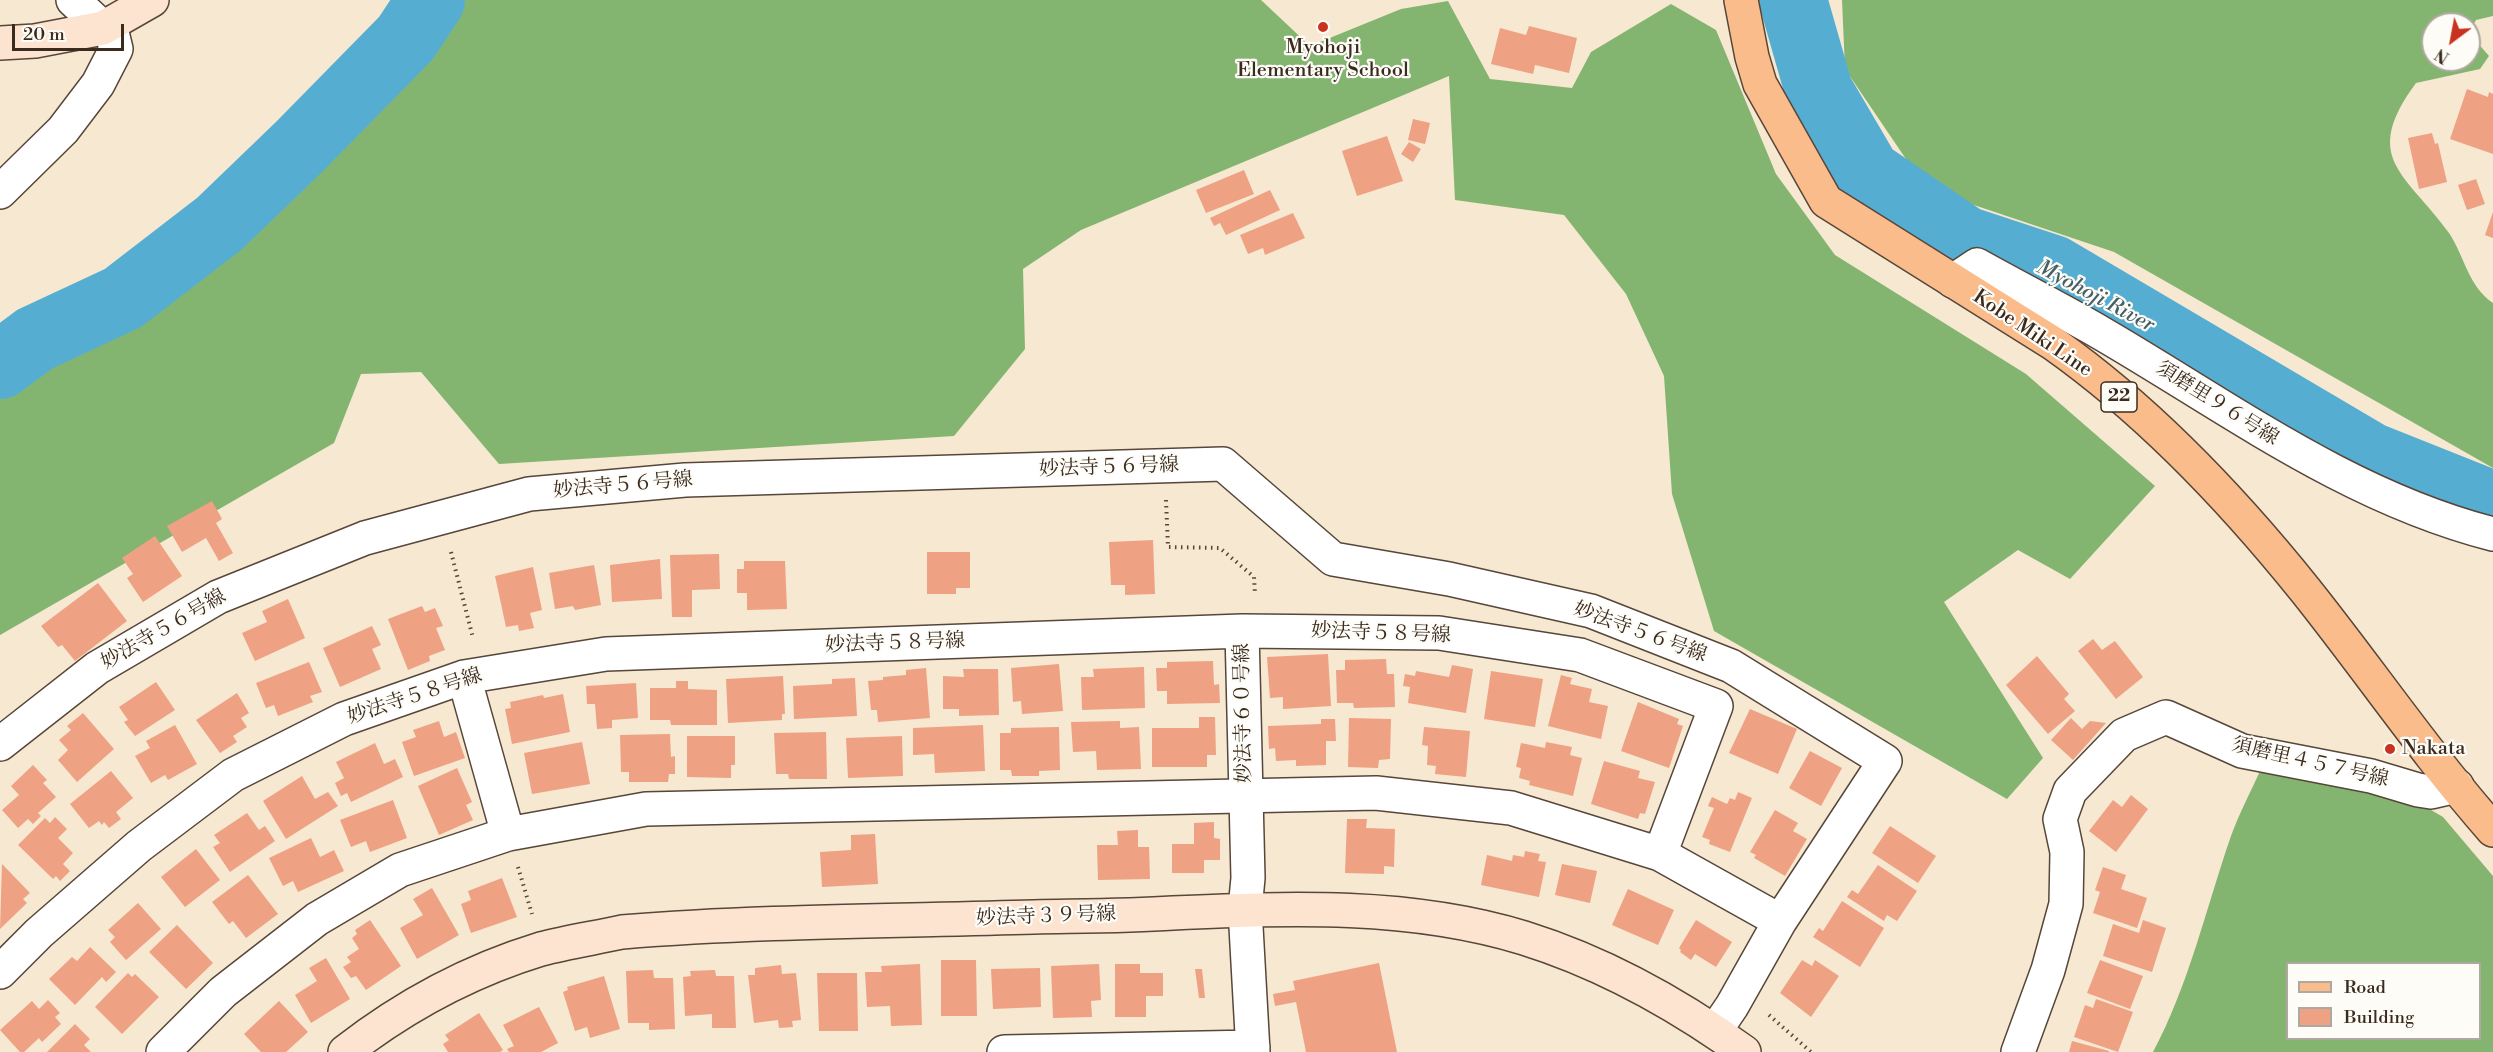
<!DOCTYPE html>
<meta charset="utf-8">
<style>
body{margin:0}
#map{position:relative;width:2493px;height:1052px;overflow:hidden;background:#f6e8d1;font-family:"Libre Bodoni",serif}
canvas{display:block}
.legend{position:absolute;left:2286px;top:962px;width:195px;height:78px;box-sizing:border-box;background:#fdfcf7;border:2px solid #afa8a0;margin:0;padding:8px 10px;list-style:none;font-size:18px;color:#3b2a1e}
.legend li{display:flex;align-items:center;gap:12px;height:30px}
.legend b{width:30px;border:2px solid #afa8a0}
.north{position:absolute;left:2421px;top:12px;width:60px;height:60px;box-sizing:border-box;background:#fdfcf7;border:2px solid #afa8a0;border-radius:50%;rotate:212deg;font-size:16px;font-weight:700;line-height:24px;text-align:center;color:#3b2a1e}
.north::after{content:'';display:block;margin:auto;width:21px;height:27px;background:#c8321e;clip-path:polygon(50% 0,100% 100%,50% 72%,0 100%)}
.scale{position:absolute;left:12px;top:24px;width:112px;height:27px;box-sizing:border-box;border:3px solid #3b2a1e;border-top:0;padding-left:8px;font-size:18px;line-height:21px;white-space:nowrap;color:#3b2a1e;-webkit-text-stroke:4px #fdfcf7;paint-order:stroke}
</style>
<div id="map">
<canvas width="2493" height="1052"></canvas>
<ul class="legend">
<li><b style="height:8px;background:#fabc8b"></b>Road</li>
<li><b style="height:16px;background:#efa183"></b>Building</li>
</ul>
<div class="north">N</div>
<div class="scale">20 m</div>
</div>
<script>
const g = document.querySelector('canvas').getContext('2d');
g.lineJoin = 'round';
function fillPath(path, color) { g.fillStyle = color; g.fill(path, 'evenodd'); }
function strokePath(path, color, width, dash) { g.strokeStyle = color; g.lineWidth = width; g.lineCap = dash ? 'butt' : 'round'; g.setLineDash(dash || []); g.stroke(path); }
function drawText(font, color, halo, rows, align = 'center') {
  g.font = font + ' "Libre Bodoni","Noto Serif JP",serif'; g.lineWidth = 4.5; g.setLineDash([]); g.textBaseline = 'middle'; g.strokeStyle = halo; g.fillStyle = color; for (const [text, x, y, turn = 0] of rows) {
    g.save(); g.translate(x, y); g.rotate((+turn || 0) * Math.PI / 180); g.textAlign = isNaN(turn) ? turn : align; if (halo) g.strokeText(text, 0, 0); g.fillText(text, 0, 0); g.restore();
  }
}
const forest = new Path2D(`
 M 398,0 L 1261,0 L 1310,46 L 1401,9 L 1448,1 L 1490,79 L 1572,88 L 1591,52 L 1671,4 L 1716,30 L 1776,174 L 1835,255 L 2026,374 L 2155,486 L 2070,579 L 2018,550 L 1944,602 L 2043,758 L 2007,799 L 1714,631 L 1672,494 L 1664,376 L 1626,294 L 1564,215 L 1455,200 L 1449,76 L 1081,230 L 1023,269 L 1025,349 L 954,436 L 499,464 L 421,372 L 361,374 L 334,443 L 0,635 L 0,373 L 53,334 L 168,284 L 292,178 Z
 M 1842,0 L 2493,0 L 2493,16 L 2476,20 L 2469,33 L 2489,56 L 2480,69 L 2416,83 C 2360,159 2406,173 2449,233 C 2465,257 2468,286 2493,303 L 2493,468 L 2114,252 L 1956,199 L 1910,165 L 1845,69 ZM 2433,24 L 2469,24 L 2469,60 L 2433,60 Z
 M 2261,769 L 2402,793 L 2443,817 L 2493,876 L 2493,1052 L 2153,1052 C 2189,985 2206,908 2231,836 C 2239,814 2251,791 2261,769 ZM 2288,964 L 2480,964 L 2480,1038 L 2288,1038 Z`);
const river = new Path2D(`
 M 1793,0 L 1819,91 L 1867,173 L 1965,240 L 2053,269 L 2370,456 L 2493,505
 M 0,365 L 35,339 L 123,298 L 219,224 L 299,147 L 406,38 L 431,0`);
const building = new Path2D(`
 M 1529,26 L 1577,38 L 1569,73 L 1535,65 L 1533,74 L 1491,64 L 1500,28 L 1526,35 Z
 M 2467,89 L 2488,97 L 2489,92 L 2493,94 L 2493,154 L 2450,139 Z
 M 1413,119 L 1430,123 L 1425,144 L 1408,140 Z
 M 2432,133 L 2435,144 L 2438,143 L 2447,182 L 2419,189 L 2408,138 Z
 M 1387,136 L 1403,181 L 1357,196 L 1342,151 Z
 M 1409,142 L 1421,149 L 1413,162 L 1401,154 Z
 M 1244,170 L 1254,194 L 1206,213 L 1196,190 Z
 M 2476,179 L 2485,204 L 2467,210 L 2458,185 Z
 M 1270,190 L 1280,210 L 1226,235 L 1220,223 L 1214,226 L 1210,218 Z
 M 2493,212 L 2493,238 L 2485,235 Z
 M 1293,213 L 1305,238 L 1265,255 L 1263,248 L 1248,254 L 1240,235 Z
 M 212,501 L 222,519 L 216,523 L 233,553 L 219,561 L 206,538 L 182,552 L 167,526 Z
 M 155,536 L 182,576 L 143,602 L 127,578 L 133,574 L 122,558 Z
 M 1153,540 L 1155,594 L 1125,595 L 1125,585 L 1111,585 L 1109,542 Z
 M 927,552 L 970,552 L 970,588 L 956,588 L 956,594 L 927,594 Z
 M 719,554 L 720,589 L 692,590 L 692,617 L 672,617 L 670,555 Z
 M 660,559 L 662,599 L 612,602 L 610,565 Z
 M 744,561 L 785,561 L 787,609 L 747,610 L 747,593 L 737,593 L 737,569 L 744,569 Z
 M 594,565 L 601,605 L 575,610 L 573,606 L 555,609 L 549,573 Z
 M 533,567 L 542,610 L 530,613 L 534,628 L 519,631 L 518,625 L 506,627 L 495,576 Z
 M 98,583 L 127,621 L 75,661 L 62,645 L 58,647 L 41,626 Z
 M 288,599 L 305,638 L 255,661 L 242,633 L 267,622 L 262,611 Z
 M 422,606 L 425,612 L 435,608 L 443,626 L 436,628 L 445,650 L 429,656 L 430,661 L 408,670 L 388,619 Z
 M 372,626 L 381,645 L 372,649 L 381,669 L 340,687 L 323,648 Z
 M 2093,639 L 2102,650 L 2115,641 L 2143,677 L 2116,699 L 2078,651 Z
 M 1328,654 L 1331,706 L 1283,709 L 1283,697 L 1270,698 L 1267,657 Z
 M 2037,656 L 2069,694 L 2064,699 L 2075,711 L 2048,734 L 2006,685 Z
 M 1386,659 L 1387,674 L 1394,674 L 1395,707 L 1354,708 L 1353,703 L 1337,703 L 1336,670 L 1345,670 L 1345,660 Z
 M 1213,661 L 1214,685 L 1219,684 L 1220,703 L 1167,704 L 1167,691 L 1157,691 L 1156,668 L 1167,668 L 1167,662 Z
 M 309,662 L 322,692 L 310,696 L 313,702 L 278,716 L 274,705 L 266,708 L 256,683 Z
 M 1059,664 L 1063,711 L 1022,714 L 1021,701 L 1013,702 L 1011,668 Z
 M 1452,665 L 1473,669 L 1466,713 L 1408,703 L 1410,687 L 1403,686 L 1405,674 L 1415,676 L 1416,671 L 1449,677 Z
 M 1144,667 L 1145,708 L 1082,710 L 1081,677 L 1094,677 L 1093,669 Z
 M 926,668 L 930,718 L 878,722 L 877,710 L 871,710 L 868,681 L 883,680 L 883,677 L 906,675 L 906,670 Z
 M 963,669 L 998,669 L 999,715 L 959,716 L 959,709 L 943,709 L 943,676 L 964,677 Z
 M 1491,671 L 1543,679 L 1535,727 L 1484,719 Z
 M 1561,675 L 1572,678 L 1570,684 L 1592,689 L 1589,702 L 1608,706 L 1601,739 L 1548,726 Z
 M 783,676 L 785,714 L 782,714 L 782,720 L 728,723 L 726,679 Z
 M 855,678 L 857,716 L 794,719 L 793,686 L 832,684 L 832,679 Z
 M 676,681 L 688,681 L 688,689 L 717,690 L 717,725 L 671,725 L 670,720 L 650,720 L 650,688 L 676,688 Z
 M 156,682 L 175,710 L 135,736 L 124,722 L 128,720 L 119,707 Z
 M 636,683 L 638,718 L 612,720 L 612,728 L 597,729 L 595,704 L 587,704 L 586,686 Z
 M 237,693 L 249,713 L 241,718 L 247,727 L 233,736 L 237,742 L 220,753 L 196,720 Z
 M 563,694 L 570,732 L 512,744 L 505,709 L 511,708 L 510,702 L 543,695 L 544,698 Z
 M 1638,702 L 1679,719 L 1677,724 L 1683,726 L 1669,768 L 1621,751 Z
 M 1750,709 L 1797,729 L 1778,774 L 1729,753 Z
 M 83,713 L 114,749 L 77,782 L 58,760 L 68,750 L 59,740 L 71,730 L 67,726 Z
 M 1199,717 L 1215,717 L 1216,755 L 1207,755 L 1207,767 L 1152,767 L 1152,728 L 1199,728 Z
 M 1349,718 L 1391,719 L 1390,759 L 1379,760 L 1378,768 L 1348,767 Z
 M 2071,718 L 2082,729 L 2090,721 L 2106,723 L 2073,760 L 2051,740 Z
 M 1321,719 L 1335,719 L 1336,741 L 1326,741 L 1326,765 L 1296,766 L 1296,760 L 1276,761 L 1275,748 L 1269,749 L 1268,726 L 1321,724 Z
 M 439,721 L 444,737 L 456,732 L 465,758 L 414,776 L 402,742 L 416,737 L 413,730 Z
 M 1120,721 L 1120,728 L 1139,727 L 1141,769 L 1097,770 L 1096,751 L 1073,752 L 1071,722 Z
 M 175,725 L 197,764 L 168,780 L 165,775 L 151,783 L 135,756 L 150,748 L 146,741 Z
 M 983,725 L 985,771 L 935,773 L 934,754 L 913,755 L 913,728 Z
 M 1059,727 L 1060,770 L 1039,771 L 1039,776 L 1012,776 L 1011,770 L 1000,770 L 1000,733 L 1011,733 L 1011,728 Z
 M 1424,727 L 1470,731 L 1466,777 L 1435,774 L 1436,766 L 1427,765 L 1428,746 L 1422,745 Z
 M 826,732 L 827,779 L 789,779 L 788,774 L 776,774 L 774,733 Z
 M 670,734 L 671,757 L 675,756 L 675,774 L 669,774 L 668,782 L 629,782 L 629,772 L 621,772 L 620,735 Z
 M 687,736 L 735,736 L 735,765 L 731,765 L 731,778 L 687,777 Z
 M 902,736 L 903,776 L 848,778 L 846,738 Z
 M 582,742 L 590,784 L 532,794 L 524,753 Z
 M 1546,742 L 1572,747 L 1570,755 L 1582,758 L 1573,796 L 1529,785 L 1530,781 L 1519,778 L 1521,768 L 1516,767 L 1521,743 L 1545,748 Z
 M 375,743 L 384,764 L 395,759 L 403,777 L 351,802 L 347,793 L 341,796 L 335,783 L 344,778 L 336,762 Z
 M 1810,751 L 1842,768 L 1821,806 L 1789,788 Z
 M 1604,761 L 1640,771 L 1638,778 L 1655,782 L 1645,814 L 1640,813 L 1638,819 L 1591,804 Z
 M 33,765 L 47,780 L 43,783 L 56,797 L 38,813 L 41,816 L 33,824 L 28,819 L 18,828 L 2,810 L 19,795 L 11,786 Z
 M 457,768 L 472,802 L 466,805 L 473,820 L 439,835 L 418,786 Z
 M 111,771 L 133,798 L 116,812 L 121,819 L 109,828 L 104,822 L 102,825 L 99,821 L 89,828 L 70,804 Z
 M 302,776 L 315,799 L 328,792 L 338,806 L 286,839 L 263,801 Z
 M 1738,792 L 1752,798 L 1730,852 L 1709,844 L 1710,840 L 1702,837 L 1714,808 L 1708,806 L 1712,797 L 1727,804 L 1730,798 L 1735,800 Z
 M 2131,795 L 2148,809 L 2116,852 L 2089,831 L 2113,800 L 2122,807 Z
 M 393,800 L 407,838 L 370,852 L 366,841 L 351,847 L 340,820 Z
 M 1775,810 L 1798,823 L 1793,831 L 1807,839 L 1785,876 L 1754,858 L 1756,855 L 1750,852 Z
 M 247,813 L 259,830 L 265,826 L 275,841 L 230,872 L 213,847 L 220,843 L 214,835 Z
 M 55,817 L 67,829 L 58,838 L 73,853 L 63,864 L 70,871 L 60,881 L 56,876 L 53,879 L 18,845 L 45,818 L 50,823 Z
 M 1347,819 L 1367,819 L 1366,828 L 1395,829 L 1394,867 L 1384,866 L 1384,874 L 1345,873 Z
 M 1214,822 L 1214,838 L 1220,839 L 1220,860 L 1204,860 L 1204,873 L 1172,873 L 1172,844 L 1194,844 L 1194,823 Z
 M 1890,826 L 1936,856 L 1918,883 L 1872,853 Z
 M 1138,830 L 1138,847 L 1149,847 L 1150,879 L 1098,880 L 1097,845 L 1118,845 L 1117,831 Z
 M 875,834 L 878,884 L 822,887 L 820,852 L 851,850 L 851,835 Z
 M 311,838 L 320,857 L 334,850 L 344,871 L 298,892 L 293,881 L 283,886 L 269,858 Z
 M 196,849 L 220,880 L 185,907 L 161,877 Z
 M 1525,851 L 1540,854 L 1538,861 L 1546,862 L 1539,897 L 1481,885 L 1487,855 L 1512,861 L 1513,855 L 1524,857 Z
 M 2,864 L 30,893 L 23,899 L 27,903 L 0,929 Z
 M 1562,864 L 1597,871 L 1590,903 L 1555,895 Z
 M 1878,865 L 1917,891 L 1897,921 L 1887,915 L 1884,921 L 1847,897 L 1852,890 L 1858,894 Z
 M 2103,867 L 2126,875 L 2121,889 L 2147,898 L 2137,928 L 2093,913 L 2100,892 L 2095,890 Z
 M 248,875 L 278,914 L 246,938 L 233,921 L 229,924 L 212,902 Z
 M 502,878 L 517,917 L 471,933 L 461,904 L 471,900 L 468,891 Z
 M 432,888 L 459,935 L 417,959 L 400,928 L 423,915 L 413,899 Z
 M 1628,889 L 1674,910 L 1658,945 L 1612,925 Z
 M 1842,901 L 1884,928 L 1860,967 L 1813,937 L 1819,928 L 1823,931 Z
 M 138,903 L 161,929 L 126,960 L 110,942 L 115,937 L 108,930 Z
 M 370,920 L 401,966 L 366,990 L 356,976 L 351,978 L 343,967 L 351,962 L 347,957 L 359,949 L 352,938 L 357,934 L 355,930 Z
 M 1696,920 L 1732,942 L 1716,967 L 1695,954 L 1691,960 L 1680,952 L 1681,950 L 1679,948 Z
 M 2143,920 L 2166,928 L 2152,972 L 2103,956 L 2113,924 L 2139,933 Z
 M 177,925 L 213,963 L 186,989 L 149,952 Z
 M 90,947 L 116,972 L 106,982 L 102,977 L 75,1005 L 49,979 L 72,957 L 77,961 Z
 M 326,958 L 350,999 L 311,1023 L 295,995 L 317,981 L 309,968 Z
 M 941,960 L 976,960 L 977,1016 L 941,1016 Z
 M 1802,960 L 1812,966 L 1815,960 L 1839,976 L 1811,1017 L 1780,993 Z
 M 2100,960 L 2143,976 L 2130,1009 L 2087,993 Z
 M 1379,963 L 1397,1052 L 1306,1052 L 1296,1002 L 1275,1006 L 1273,994 L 1295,990 L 1293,981 Z
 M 920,964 L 922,1025 L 891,1026 L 890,1006 L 867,1007 L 865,972 L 882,972 L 881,966 Z
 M 1099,964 L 1101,1000 L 1091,1001 L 1092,1017 L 1053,1018 L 1051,966 Z
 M 1115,964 L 1140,964 L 1140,973 L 1163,973 L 1163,996 L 1146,996 L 1146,1017 L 1115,1017 Z
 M 781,965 L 782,974 L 796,973 L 801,1020 L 792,1021 L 793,1027 L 779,1028 L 778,1020 L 754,1023 L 748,975 L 755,975 L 755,968 Z
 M 1040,968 L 1041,1007 L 993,1009 L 991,969 Z
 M 1195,969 L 1202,969 L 1205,998 L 1199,998 Z
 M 653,970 L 654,978 L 673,978 L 675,1029 L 649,1030 L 649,1023 L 628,1023 L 626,971 Z
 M 715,970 L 716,976 L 734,976 L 736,1028 L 712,1028 L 712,1014 L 685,1016 L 683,977 L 691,976 L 690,971 Z
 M 128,973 L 132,977 L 135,974 L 159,997 L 122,1034 L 95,1007 Z
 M 817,973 L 857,973 L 858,1031 L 819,1031 Z
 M 604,976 L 620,1029 L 590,1038 L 587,1027 L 575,1031 L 563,992 L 568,990 L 567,987 Z
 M 2096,999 L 2133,1012 L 2118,1052 L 2074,1037 L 2085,1005 L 2093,1008 Z
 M 48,1000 L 60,1013 L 55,1017 L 61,1024 L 42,1042 L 39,1038 L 24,1052 L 20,1052 L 0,1030 L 32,1001 L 39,1009 Z
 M 279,1001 L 308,1032 L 286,1052 L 261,1052 L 244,1034 Z
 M 539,1007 L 558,1043 L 541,1052 L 509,1052 L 507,1049 L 514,1046 L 503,1025 Z
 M 479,1013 L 503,1050 L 500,1052 L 448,1052 L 443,1044 L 449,1040 L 445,1035 Z
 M 75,1024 L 90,1039 L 84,1045 L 91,1052 L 47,1052 Z
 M 2072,1041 L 2109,1051 L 2109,1052 L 2069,1052 Z`);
const path = new Path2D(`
 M 1166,500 L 1168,547 L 1220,548 L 1254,577 L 1255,595
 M 451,552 L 473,638
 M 518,867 L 532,914
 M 1769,1015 L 1811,1052`);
const street = new Path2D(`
 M 73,0 L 103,28
 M 0,192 L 63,130 L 98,84 L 116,49 L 110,24
 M 1953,281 L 1977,265 C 2018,288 2060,309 2101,333 C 2228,407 2348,497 2493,534
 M 1242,631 L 1248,878 L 1245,909 L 1253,1052
 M 464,677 L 508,834
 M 0,744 L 97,668 L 218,597 L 365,538 L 529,494 L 685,480 L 1223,464 L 1333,559 L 1449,579 L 1591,611 L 1731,666 L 1885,761 L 1780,921 L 1732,1006 L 1715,1031
 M 0,972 L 39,933 L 139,846 L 233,775 L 344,719 L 464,677 L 606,654 L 1242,631 L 1439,633 L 1580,655 L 1716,706 L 1660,854
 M 163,1052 L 223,992 L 317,919 L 400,870 L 508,834 L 646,809 L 1376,793 L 1511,808 L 1660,854 L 1780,921
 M 1004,1052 L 1253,1047
 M 2018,1052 L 2048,970 L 2066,904 L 2067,852 L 2060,819 L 2070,791 L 2124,735 L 2166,717 L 2242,751 L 2371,776 L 2418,790 L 2431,792 L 2457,786`);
const secondary = new Path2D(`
 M 0,43 L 35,41 L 103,28 L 152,0
 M 345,1052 C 404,1006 469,971 541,949 C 567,942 595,938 622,932 C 759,921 897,921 1034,917 C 1080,916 1127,916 1173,913 C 1290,908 1410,903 1524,938 C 1604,963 1676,1003 1744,1052`);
const primary = new Path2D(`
 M 1741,0 L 1752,57 L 1760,84 L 1826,201 L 2054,344 C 2150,412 2233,500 2306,591 C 2369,670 2426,754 2493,830`);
const markers = [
 [1323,27,6,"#c8321e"],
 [2390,749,6,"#c8321e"]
];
const shields = [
 [2119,397,36]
];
const shieldNames = [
 ["22",2119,397]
];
const poiNames = [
 ["Myohoji",1323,48],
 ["Elementary School",1323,71],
 ["Nakata",2402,749,"left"]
];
const streetNames = [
 ["Kobe Miki Line",2032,334,34],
 ["須磨里９６号線",2217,404,32],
 ["妙法寺５６号線",1109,468,-2],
 ["妙法寺５６号線",623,486,-5],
 ["妙法寺５６号線",164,630,-30],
 ["妙法寺５６号線",1640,633,20],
 ["妙法寺５８号線",1381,634,2],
 ["妙法寺５８号線",895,644,-2],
 ["妙法寺５８号線",415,697,-18],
 ["妙法寺６０号線",1244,713,-91],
 ["須磨里４５７号線",2310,763,13],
 ["妙法寺３９号線",1046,917,-2]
];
const waterNames = [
 ["Myohoji River",2095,297,28]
];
fillPath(forest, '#83b570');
strokePath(river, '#55aed2', 68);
fillPath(building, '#efa183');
strokePath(street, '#574639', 36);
strokePath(secondary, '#574639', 36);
strokePath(primary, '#574639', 36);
strokePath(path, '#574639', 4, [1.5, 4.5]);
strokePath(street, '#fff', 33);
strokePath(secondary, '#fde4d1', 33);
strokePath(primary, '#fabc8b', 33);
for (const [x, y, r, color] of markers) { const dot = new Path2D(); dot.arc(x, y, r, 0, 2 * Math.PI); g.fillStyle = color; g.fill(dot); strokePath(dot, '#fdfcf7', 2); }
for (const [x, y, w] of shields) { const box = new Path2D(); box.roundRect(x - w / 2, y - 15, w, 30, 4.5); g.fillStyle = '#fdfcf7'; g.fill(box); strokePath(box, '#3b2a1e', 1.5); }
drawText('bold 18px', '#3b2a1e', null, shieldNames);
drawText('20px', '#3b2a1e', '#fdfcf7', poiNames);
drawText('20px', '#3b2a1e', '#fdfcf7', streetNames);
drawText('italic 21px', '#455f66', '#fdfcf7', waterNames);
</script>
